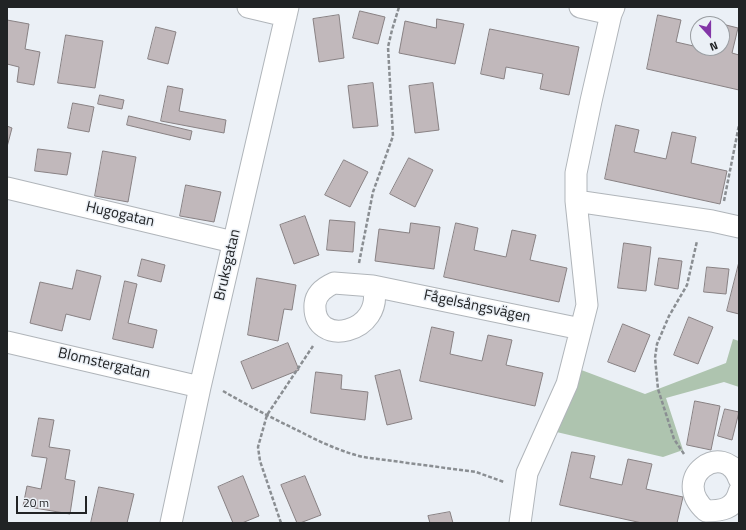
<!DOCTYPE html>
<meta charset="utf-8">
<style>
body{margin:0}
#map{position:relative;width:746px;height:530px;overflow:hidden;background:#ebf0f6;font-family:"Titillium Web",sans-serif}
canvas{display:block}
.frame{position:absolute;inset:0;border:8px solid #212325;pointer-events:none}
.north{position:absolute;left:690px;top:16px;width:40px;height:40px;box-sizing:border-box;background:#ebf0f6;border:1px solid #9a9ea2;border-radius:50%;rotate:159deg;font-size:11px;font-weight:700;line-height:16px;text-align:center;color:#212325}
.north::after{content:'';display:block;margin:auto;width:14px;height:18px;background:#8336a7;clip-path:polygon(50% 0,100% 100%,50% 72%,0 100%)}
.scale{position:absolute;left:16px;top:496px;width:71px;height:18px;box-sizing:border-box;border:2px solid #212325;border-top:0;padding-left:5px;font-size:12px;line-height:14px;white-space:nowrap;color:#212325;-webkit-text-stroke:3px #ebf0f6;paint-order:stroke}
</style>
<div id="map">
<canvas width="746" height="530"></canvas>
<div class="frame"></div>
<div class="north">N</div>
<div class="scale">20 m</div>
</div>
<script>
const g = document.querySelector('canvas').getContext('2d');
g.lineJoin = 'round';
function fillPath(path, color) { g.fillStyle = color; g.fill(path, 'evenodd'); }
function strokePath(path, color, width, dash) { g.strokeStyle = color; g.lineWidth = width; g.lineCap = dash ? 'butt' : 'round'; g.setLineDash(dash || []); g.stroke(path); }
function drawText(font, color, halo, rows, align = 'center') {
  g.font = font + ' "Titillium Web",sans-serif'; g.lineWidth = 3; g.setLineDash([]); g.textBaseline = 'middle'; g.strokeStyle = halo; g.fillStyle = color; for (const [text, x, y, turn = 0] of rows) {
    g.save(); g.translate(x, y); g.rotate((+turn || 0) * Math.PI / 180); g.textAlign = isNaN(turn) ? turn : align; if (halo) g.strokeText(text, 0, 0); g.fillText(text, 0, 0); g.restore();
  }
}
const green = new Path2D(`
 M 733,339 L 739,341 L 739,387 L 724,382 L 666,398 L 683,450 L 663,457 L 548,430 L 576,368 L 645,394 L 726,363 Z`);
const building = new Path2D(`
 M 360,11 L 385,17 L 378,44 L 353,38 Z
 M 339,15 L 344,58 L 319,62 L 313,19 Z
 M 658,15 L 681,20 L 676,42 L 698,47 L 698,48 L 708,49 L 708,48 L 722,48 L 722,24 L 738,28 L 732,53 L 739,55 L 739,90 L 647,69 Z
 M 437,19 L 464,24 L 455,64 L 399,53 L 405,21 L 436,28 Z
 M 7,20 L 29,24 L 25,49 L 40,52 L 34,85 L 17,82 L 19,67 L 7,64 Z
 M 156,27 L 176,32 L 168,64 L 148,59 Z
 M 490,29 L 579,47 L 569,95 L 540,89 L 543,74 L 506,67 L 504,79 L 481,74 Z
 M 66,35 L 103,41 L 95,88 L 58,83 Z
 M 373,83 L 378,126 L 353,128 L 348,86 Z
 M 433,83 L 439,130 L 415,133 L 409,86 Z
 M 168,86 L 183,89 L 179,111 L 226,120 L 224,133 L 161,121 Z
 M 100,95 L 124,100 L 122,109 L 98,104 Z
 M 73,103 L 94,107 L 89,132 L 68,128 Z
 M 129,116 L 192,131 L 190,140 L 127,125 Z
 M 616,125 L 639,130 L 634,152 L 666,159 L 672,132 L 696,137 L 691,163 L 727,171 L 720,204 L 605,179 Z
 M 7,126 L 12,128 L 7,147 Z
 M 38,149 L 71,153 L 67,175 L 35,171 Z
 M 103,151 L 136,157 L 128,202 L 95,196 Z
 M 409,158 L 433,170 L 415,207 L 390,194 Z
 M 344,160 L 368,172 L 350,207 L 325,195 Z
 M 186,185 L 221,192 L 214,222 L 180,216 Z
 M 305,216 L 319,255 L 294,264 L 280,225 Z
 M 330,220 L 355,222 L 353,252 L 327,250 Z
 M 411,223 L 440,227 L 434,269 L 375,261 L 379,229 L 409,233 Z
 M 456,223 L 478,228 L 474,250 L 506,257 L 512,230 L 536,235 L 530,260 L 567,268 L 559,302 L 444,277 Z
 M 624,243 L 651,247 L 646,291 L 618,288 Z
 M 659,258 L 682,261 L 678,289 L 655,285 Z
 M 142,259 L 165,265 L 161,282 L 138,276 Z
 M 739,262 L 739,314 L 727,311 Z
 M 707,267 L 729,269 L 726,294 L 704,292 Z
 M 77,270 L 101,276 L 90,320 L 66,314 L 62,331 L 30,323 L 40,282 L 72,289 Z
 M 257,278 L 296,285 L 292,310 L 284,309 L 278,341 L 248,335 Z
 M 125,281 L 137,284 L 128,323 L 157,330 L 153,348 L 113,339 Z
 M 689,317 L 713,327 L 698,364 L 674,355 Z
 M 623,324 L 650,335 L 635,372 L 608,362 Z
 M 432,327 L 454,332 L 450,354 L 482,361 L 488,335 L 512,340 L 506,365 L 543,373 L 535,406 L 420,381 Z
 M 288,343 L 299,370 L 252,389 L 241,362 Z
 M 400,370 L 412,419 L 387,425 L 375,376 Z
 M 316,372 L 342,375 L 341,389 L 368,392 L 365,420 L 311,413 Z
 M 695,401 L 720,406 L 711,450 L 687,445 Z
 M 725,409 L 739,412 L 732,440 L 718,436 Z
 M 39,418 L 54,420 L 49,447 L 70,450 L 65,479 L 75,481 L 70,514 L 23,506 L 27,486 L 41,489 L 47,458 L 32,456 Z
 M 572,452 L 595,456 L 590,478 L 622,485 L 628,459 L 652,464 L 646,489 L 683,497 L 677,523 L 642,523 L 560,505 Z
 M 243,476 L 259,516 L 242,523 L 233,523 L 218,487 Z
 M 305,476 L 321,515 L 300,523 L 297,523 L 281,485 Z
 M 99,487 L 134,494 L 127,523 L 91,523 Z
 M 450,512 L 453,523 L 430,523 L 428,516 Z`);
const path = new Path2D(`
 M 724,201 L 739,125
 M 359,263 L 373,192 L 393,136 L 388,47 L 392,30 L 399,7
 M 223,391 C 247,405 272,418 297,430 C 318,441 339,451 363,457 L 476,472 L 504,482
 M 684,454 L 674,439 L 658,389 L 655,358 L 657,344 L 669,316 L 687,285 L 697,241
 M 281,523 L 260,461 L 258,447 L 267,415 L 313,346`);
const street = new Path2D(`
 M 248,7 L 286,16
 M 580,7 L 611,14
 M 7,188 L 233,242
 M 576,201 L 712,221 L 739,227
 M 334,283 L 373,286 C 386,333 312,350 315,304 C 316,293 325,287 334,283 Z
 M 373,286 L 581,329
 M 7,342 L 200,387
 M 739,479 C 725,439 668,477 706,511 C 721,511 735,509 739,492
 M 171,523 L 200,387 L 288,7
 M 520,523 L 527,473 L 567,384 L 587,305 L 576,201 L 576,173 L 591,101 L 611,14 L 614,7`);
const streetNames = [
 ["Hugogatan",120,215,13],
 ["Bruksgatan",228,265,-77],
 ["Fågelsångsvägen",477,307,12],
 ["Blomstergatan",104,364,13]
];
fillPath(green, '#aec4af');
fillPath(building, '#c1b8bb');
strokePath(building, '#888183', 1);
strokePath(street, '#b0b5ba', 23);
strokePath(path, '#8a8e92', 2.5, [4, 2]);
strokePath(street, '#fff', 21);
drawText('15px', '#212325', '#ebf0f6', streetNames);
</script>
